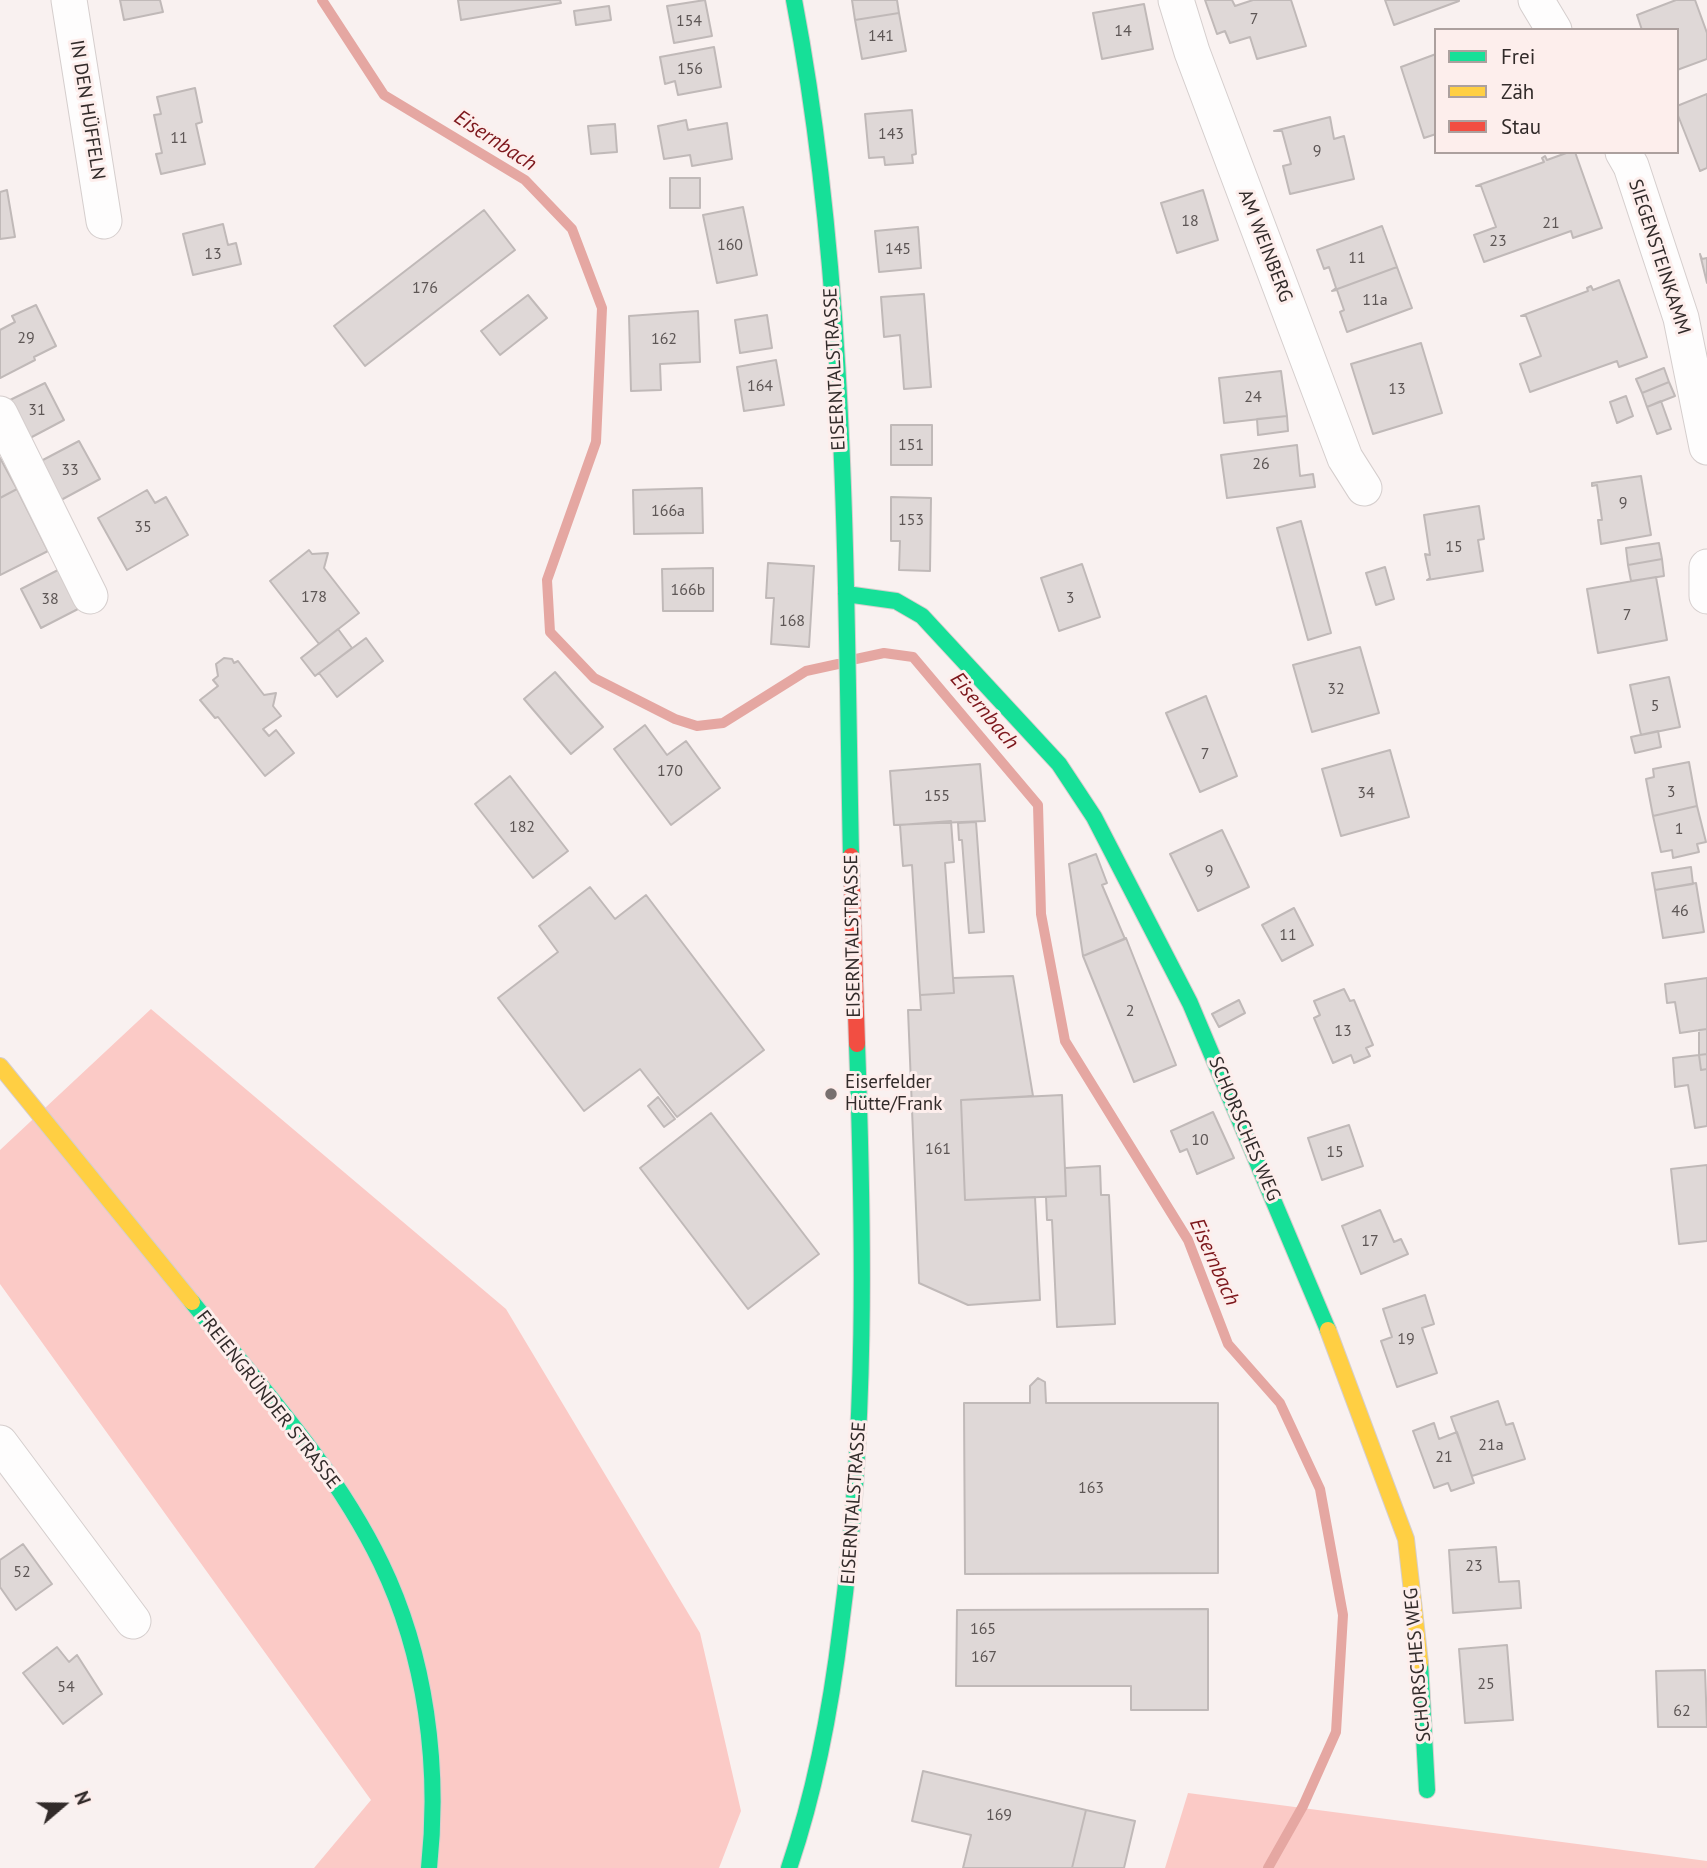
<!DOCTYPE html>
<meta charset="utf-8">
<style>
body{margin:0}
#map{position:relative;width:1707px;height:1868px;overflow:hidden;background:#f9f1f0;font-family:"PT Sans",sans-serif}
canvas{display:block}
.legend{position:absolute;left:1434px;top:28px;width:245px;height:126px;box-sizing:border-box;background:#fdeeec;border:2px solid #aca09e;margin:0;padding:9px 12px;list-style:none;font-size:21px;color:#322b2a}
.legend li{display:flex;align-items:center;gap:14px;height:35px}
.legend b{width:35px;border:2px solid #aca09e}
.north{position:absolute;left:28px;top:1770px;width:70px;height:70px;-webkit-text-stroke:5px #fdeeec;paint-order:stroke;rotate:70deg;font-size:19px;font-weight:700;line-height:28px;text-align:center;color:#322b2a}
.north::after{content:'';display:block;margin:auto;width:24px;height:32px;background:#322b2a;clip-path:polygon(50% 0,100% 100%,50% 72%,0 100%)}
</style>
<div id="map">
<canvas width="1707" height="1868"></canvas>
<ul class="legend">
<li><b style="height:9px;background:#16e098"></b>Frei</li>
<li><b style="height:9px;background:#ffcf43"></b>Zäh</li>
<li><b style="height:9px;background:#f24e42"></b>Stau</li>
</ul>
<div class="north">N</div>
</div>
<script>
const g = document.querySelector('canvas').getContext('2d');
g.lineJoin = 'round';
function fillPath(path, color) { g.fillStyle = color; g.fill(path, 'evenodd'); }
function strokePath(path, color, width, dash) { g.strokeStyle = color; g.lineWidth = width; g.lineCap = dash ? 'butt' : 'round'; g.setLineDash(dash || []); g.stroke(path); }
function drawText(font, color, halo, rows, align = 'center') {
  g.font = font + ' "PT Sans",sans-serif'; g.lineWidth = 6; g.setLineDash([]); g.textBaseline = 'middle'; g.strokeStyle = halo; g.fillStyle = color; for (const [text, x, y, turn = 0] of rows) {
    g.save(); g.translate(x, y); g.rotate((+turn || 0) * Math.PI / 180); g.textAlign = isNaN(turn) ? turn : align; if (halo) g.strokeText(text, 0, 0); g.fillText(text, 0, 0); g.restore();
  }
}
const green = new Path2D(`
 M 151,1009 L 506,1309 L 700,1633 L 741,1811 L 719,1868 L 314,1868 L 371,1800 L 0,1284 L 0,1150 Z
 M 1188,1793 L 1707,1861 L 1707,1868 L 1165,1868 Z`);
const stream = new Path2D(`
 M 322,0 L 384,95 L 525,180 L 572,229 L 602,308 L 596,442 L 547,580 L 550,632 L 594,678 L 675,719 L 697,726 L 723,723 L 806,671 L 838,664
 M 856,659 L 884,653 L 913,657 L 1038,805 L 1041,914 L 1065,1041 L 1188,1240 L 1228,1344 L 1280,1403 L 1320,1489 L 1343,1615 L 1336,1732 L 1303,1806 L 1268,1868`);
const building = new Path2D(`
 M 120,0 L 160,0 L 163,12 L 124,20 Z
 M 458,0 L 560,0 L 561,3 L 461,20 Z
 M 705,0 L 712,36 L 674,43 L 667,6 Z
 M 852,0 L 897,0 L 899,13 L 855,20 Z
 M 1205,0 L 1232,0 L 1235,6 L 1253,0 L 1291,0 L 1306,46 L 1257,59 L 1250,37 L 1230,43 L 1225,31 L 1217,34 Z
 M 1385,0 L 1459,0 L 1459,1 L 1394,25 Z
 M 1676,0 L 1695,0 L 1707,33 L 1707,59 L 1677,70 L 1677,30 L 1642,30 L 1637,15 Z
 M 1144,4 L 1153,49 L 1102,59 L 1093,13 Z
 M 609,6 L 611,20 L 576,25 L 574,11 Z
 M 899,13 L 906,51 L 862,59 L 855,20 Z
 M 714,47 L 721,87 L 678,95 L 675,81 L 665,84 L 660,57 Z
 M 1436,54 L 1436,134 L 1424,138 L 1401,67 Z
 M 195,88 L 202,122 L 196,124 L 205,164 L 161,174 L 156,154 L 162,153 L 154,115 L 161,114 L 157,97 Z
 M 1707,94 L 1707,168 L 1700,171 L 1677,113 L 1677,106 Z
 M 912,110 L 916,154 L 912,155 L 913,163 L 885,165 L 884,157 L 869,158 L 865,114 Z
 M 1330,117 L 1334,139 L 1344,136 L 1354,179 L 1290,194 L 1283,166 L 1291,164 L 1282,131 L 1274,131 Z
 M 686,120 L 688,130 L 727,123 L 732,159 L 692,166 L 690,155 L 664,159 L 658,126 Z
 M 615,124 L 617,152 L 591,154 L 588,126 Z
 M 1569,152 L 1575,152 L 1602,228 L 1573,238 L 1571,231 L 1484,262 L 1474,235 L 1496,227 L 1481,186 L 1476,186 L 1544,162 L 1542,158 L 1545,156 L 1547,160 Z
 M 670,178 L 700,178 L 700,208 L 670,208 Z
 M 7,190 L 15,237 L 0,239 L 0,192 Z
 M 1203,190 L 1218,240 L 1177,253 L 1161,203 Z
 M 743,207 L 757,275 L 717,283 L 703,215 Z
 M 484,210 L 515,250 L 365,366 L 334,326 Z
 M 223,224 L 228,245 L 236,243 L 241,264 L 193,275 L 183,234 Z
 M 1382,226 L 1397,267 L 1332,291 L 1336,288 L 1329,267 L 1324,269 L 1317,250 Z
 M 918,227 L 921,268 L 879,272 L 875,231 Z
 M 1700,254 L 1702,259 L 1707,258 L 1707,283 Z
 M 1397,267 L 1412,308 L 1347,332 L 1340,312 L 1344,310 L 1337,290 L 1332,291 Z
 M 1619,280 L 1647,357 L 1619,367 L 1617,361 L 1530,392 L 1520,364 L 1541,356 L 1526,316 L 1521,316 L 1588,291 L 1587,288 L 1591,286 L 1593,290 Z
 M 924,294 L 931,387 L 904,389 L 900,335 L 884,337 L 881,297 Z
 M 528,295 L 547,318 L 500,355 L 481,331 Z
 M 36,305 L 56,346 L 34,357 L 35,360 L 0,378 L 0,330 L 15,322 L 12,316 Z
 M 698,311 L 700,362 L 660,364 L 661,390 L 631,391 L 629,316 Z
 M 767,315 L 772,348 L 740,353 L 735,320 Z
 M 1421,343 L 1442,413 L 1373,434 L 1351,364 Z
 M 776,360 L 784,405 L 744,411 L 737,367 Z
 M 1664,368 L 1669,382 L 1642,393 L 1636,379 Z
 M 1281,371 L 1287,416 L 1224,423 L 1219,378 Z
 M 1669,382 L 1675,396 L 1647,407 L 1642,393 Z
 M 45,383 L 64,420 L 30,438 L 10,400 Z
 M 1626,396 L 1633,416 L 1617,423 L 1610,402 Z
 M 1661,401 L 1671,429 L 1657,434 L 1647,407 Z
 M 1287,416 L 1288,431 L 1258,435 L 1257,419 Z
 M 891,425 L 932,425 L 932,465 L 891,465 Z
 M 79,441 L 100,479 L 61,500 L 41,461 Z
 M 1297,445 L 1300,476 L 1313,474 L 1315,487 L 1227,498 L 1221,455 Z
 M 0,458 L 17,489 L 0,498 Z
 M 1641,476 L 1651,535 L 1601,544 L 1598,520 L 1602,520 L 1597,485 L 1592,486 L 1592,483 Z
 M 702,488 L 703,533 L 634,534 L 633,490 Z
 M 17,489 L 48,551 L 0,575 L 0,498 Z
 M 147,490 L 155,503 L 166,497 L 188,535 L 127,570 L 98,518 Z
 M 891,497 L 931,498 L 930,571 L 899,570 L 900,541 L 891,541 Z
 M 1479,506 L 1484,539 L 1478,540 L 1483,571 L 1427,580 L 1430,578 L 1425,554 L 1430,555 L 1424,515 Z
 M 1301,521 L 1331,633 L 1308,640 L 1277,528 Z
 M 1659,543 L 1662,559 L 1628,565 L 1626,548 Z
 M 309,550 L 312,554 L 328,553 L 324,568 L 359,613 L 319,644 L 270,581 Z
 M 1662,559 L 1664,576 L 1631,581 L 1628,565 Z
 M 768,563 L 814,566 L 809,647 L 771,644 L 774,598 L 766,598 Z
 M 1082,564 L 1100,617 L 1059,631 L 1041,578 Z
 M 1385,567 L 1394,599 L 1376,605 L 1366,573 Z
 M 713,568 L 713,611 L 663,611 L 662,569 Z
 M 58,570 L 78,609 L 41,628 L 21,589 Z
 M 1656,577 L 1667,640 L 1598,653 L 1587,589 Z
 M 338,629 L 352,648 L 315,676 L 301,658 Z
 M 366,638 L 383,661 L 337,697 L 319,673 Z
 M 1360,647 L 1379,713 L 1312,732 L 1293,665 Z
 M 224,658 L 232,659 L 234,663 L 238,661 L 264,695 L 276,693 L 273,706 L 281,716 L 263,729 L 269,736 L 276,730 L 294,753 L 265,776 L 218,717 L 215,718 L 200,700 L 218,686 L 213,680 L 218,676 L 216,664 Z
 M 555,672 L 603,727 L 571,754 L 524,699 Z
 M 1669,677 L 1680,727 L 1641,735 L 1630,685 Z
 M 1206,696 L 1237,776 L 1200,792 L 1166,713 Z
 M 645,725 L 667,755 L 686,741 L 720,788 L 671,825 L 614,749 Z
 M 1658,731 L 1661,747 L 1635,753 L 1631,737 Z
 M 1390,750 L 1409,817 L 1341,836 L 1322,769 Z
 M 1689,762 L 1697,806 L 1653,816 L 1646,779 L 1654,777 L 1653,769 Z
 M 980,764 L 985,821 L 894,825 L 890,771 Z
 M 510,776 L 568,851 L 533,878 L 475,804 Z
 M 1697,806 L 1706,842 L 1697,844 L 1699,852 L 1673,858 L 1672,850 L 1661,852 L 1653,816 Z
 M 951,821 L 954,862 L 945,863 L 954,993 L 920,995 L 912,865 L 903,866 L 900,825 Z
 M 976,822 L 984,932 L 969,933 L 962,840 L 959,840 L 958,823 Z
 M 1222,830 L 1249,887 L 1198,911 L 1170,854 Z
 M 1096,854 L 1107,883 L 1102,885 L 1125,939 L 1083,956 L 1069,864 Z
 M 1691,867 L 1693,884 L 1655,890 L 1652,873 Z
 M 1696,883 L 1704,932 L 1663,938 L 1655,890 Z
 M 590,887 L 615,919 L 646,895 L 764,1050 L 677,1117 L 640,1069 L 584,1111 L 498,998 L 558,952 L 539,926 Z
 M 1294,908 L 1313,945 L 1282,961 L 1262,925 Z
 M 1126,938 L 1176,1065 L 1134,1082 L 1083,956 Z
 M 1013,976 L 1033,1096 L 961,1100 L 965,1200 L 1035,1197 L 1040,1300 L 968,1305 L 919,1283 L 908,1010 L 921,1010 L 920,995 L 954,993 L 953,978 Z
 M 1707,978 L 1707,1029 L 1680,1033 L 1675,1002 L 1667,1003 L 1665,984 Z
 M 1344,989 L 1350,1001 L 1354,1000 L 1373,1045 L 1366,1048 L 1370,1056 L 1354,1063 L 1351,1055 L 1333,1063 L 1314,1018 L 1320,1015 L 1314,1001 Z
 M 1239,1000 L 1245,1013 L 1219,1027 L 1212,1014 Z
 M 1707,1029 L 1707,1054 L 1699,1055 L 1699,1030 Z
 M 1707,1054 L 1707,1069 L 1701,1070 L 1699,1055 Z
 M 1699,1055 L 1701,1070 L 1707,1069 L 1707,1126 L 1695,1128 L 1688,1085 L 1675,1087 L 1673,1058 Z
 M 1062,1095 L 1066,1196 L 965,1200 L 961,1100 Z
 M 658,1097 L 675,1119 L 664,1127 L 648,1106 Z
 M 1213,1112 L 1234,1158 L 1197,1174 L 1187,1149 L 1180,1152 L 1171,1131 Z
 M 711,1113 L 819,1254 L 748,1309 L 640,1168 Z
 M 1349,1125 L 1363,1166 L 1322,1180 L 1308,1138 Z
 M 1707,1165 L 1707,1241 L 1679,1244 L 1671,1169 Z
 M 1100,1166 L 1101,1195 L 1109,1195 L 1115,1324 L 1057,1327 L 1052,1220 L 1047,1220 L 1046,1197 L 1066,1196 L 1065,1168 Z
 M 1380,1210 L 1394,1242 L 1401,1239 L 1408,1254 L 1361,1274 L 1342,1226 Z
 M 1425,1295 L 1434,1324 L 1422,1328 L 1437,1373 L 1397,1387 L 1381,1341 L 1392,1337 L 1383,1309 Z
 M 1038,1378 L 1045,1382 L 1046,1403 L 1218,1403 L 1218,1573 L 965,1574 L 964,1403 L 1030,1403 L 1030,1386 Z
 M 1498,1401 L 1506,1425 L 1513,1423 L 1525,1459 L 1472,1476 L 1451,1417 Z
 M 1434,1423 L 1439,1439 L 1457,1432 L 1474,1483 L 1451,1491 L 1448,1483 L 1434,1488 L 1413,1431 Z
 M 23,1544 L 52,1584 L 16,1610 L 0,1587 L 0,1560 Z
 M 1496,1547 L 1499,1582 L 1519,1581 L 1521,1608 L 1453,1613 L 1449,1550 Z
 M 1208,1609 L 1208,1710 L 1131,1710 L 1131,1686 L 956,1686 L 957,1610 Z
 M 1507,1645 L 1513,1720 L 1465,1723 L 1459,1649 Z
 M 57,1647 L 69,1662 L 77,1655 L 102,1694 L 63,1724 L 23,1673 Z
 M 1705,1670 L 1707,1727 L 1658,1727 L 1656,1671 Z
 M 923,1771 L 1086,1810 L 1072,1868 L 963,1868 L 971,1835 L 912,1821 Z
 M 1086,1810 L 1135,1821 L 1124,1868 L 1072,1868 Z`);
const street = new Path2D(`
 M 69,0 L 104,221
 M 1176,0 L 1192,52 L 1345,458 L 1364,488
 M 1536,0 L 1554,30
 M 1623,152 L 1631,166 L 1681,318 L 1707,447
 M 0,414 L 90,596
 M 1707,567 L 1707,596
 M 0,1443 L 133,1621`);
const fast = new Path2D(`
 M 794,0 C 848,281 845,571 851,856
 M 846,594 L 896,601 L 922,616 L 1059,764 L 1094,817 L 1190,1003 L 1328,1330
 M 192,1302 C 259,1385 334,1466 381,1563 C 426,1656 440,1766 429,1868
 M 1420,1663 L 1427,1790
 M 789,1868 C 816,1789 831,1708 841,1625 C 867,1432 864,1238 857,1044`);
const slow = new Path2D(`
 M 0,1066 L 192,1302
 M 1328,1330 L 1406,1539 L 1420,1663`);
const jam = new Path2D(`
 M 851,856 L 857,1044`);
const markers = [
 [831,1094,7,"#78706f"]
];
const numberNames = [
 ["7",1254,19],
 ["154",689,21],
 ["14",1123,31],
 ["141",881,36],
 ["156",690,69],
 ["143",891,134],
 ["11",179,138],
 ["9",1317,151],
 ["18",1190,221],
 ["21",1551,223],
 ["23",1498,241],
 ["160",730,245],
 ["145",898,249],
 ["13",213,254],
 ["11",1357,258],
 ["176",425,288],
 ["11a",1375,300],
 ["29",26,338],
 ["162",664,339],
 ["164",760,386],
 ["13",1397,389],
 ["24",1253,397],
 ["31",37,410],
 ["151",911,445],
 ["26",1261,464],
 ["33",70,470],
 ["9",1623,503],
 ["166a",668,511],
 ["153",911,520],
 ["35",143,527],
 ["15",1454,547],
 ["166b",688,590],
 ["178",314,597],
 ["3",1070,598],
 ["38",50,599],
 ["7",1627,615],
 ["168",792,621],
 ["32",1336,689],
 ["5",1655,706],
 ["7",1205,754],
 ["170",670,771],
 ["3",1671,792],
 ["34",1366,793],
 ["155",937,796],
 ["182",522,827],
 ["1",1679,829],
 ["9",1209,871],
 ["46",1680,911],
 ["11",1288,935],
 ["2",1130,1011],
 ["13",1343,1031],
 ["10",1200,1140],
 ["161",938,1149],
 ["15",1335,1152],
 ["17",1370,1241],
 ["19",1406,1339],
 ["21a",1491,1445],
 ["21",1444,1457],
 ["163",1091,1488],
 ["23",1474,1566],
 ["52",22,1572],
 ["165",983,1629],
 ["167",984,1657],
 ["25",1486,1684],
 ["54",66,1687],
 ["62",1682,1711],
 ["169",999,1815]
];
const streetNames = [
 ["IN DEN HÜFFELN",87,110,81],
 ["AM WEINBERG",1265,246,69],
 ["SIEGENSTEINKAMM",1659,257,72],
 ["EISERNTALSTRASSE",835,369,-93],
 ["EISERNTALSTRASSE",853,936,-91],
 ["SCHORSCHES WEG",1244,1129,67],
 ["FREIENGRÜNDER STRASSE",268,1400,52],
 ["EISERNTALSTRASSE",854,1503,-86],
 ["SCHORSCHES WEG",1418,1665,-95]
];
const poiNames = [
 ["Eiserfelder",845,1083],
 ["Hütte/Frank",845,1105]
];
const waterNames = [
 ["Eisernbach",495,141,33],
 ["Eisernbach",984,711,50],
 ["Eisernbach",1214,1262,66]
];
fillPath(green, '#fbcac6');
strokePath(stream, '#e5a7a2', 10);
fillPath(building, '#dfd8d7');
strokePath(building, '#c0b9b8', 2);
strokePath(street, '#d5cecd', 37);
strokePath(fast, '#d5cecd', 18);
strokePath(slow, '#d5cecd', 18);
strokePath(jam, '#d5cecd', 18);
strokePath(street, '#fefdfd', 35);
strokePath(fast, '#16e098', 16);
strokePath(slow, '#ffcf43', 16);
strokePath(jam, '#f24e42', 16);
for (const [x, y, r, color] of markers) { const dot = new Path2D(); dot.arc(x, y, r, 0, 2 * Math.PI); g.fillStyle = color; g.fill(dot); strokePath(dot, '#fdeeec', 2.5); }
drawText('16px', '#5d5655', null, numberNames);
drawText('19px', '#322b2a', '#fdeeec', streetNames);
drawText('19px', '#322b2a', '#fdeeec', poiNames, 'left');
drawText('italic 21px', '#7c161b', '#fdeeec', waterNames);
</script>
